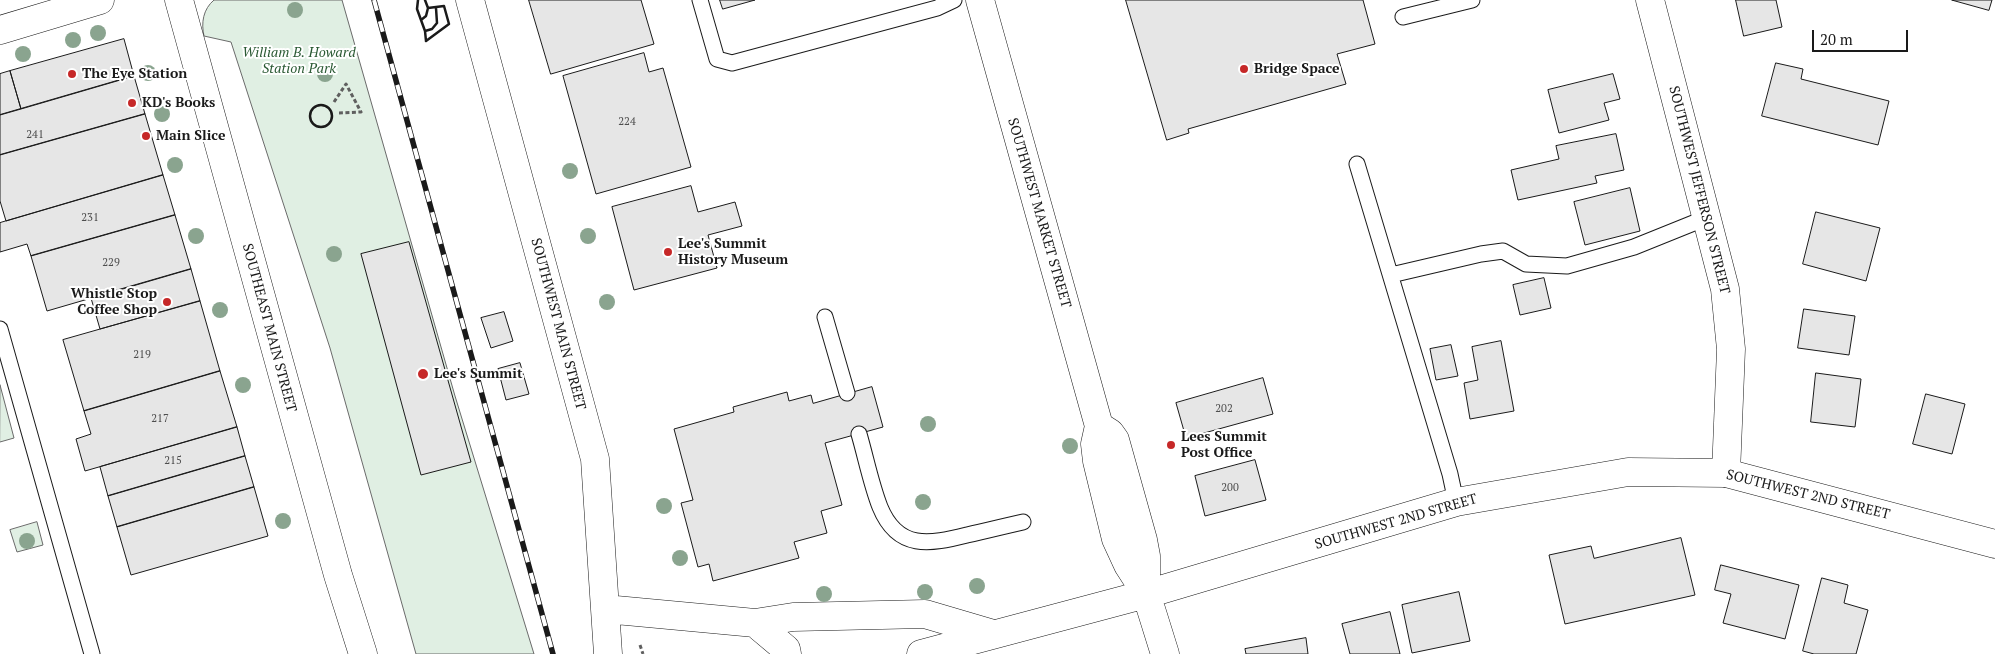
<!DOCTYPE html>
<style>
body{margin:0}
#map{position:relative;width:1995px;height:654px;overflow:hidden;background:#fff;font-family:"PT Serif",serif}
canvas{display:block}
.scale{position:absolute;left:1812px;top:30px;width:96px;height:22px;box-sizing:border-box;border:2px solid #1a1a1a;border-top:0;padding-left:6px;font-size:15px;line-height:18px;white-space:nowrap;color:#1a1a1a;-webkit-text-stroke:4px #fff;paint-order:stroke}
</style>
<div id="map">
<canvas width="1995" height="654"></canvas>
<div class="scale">20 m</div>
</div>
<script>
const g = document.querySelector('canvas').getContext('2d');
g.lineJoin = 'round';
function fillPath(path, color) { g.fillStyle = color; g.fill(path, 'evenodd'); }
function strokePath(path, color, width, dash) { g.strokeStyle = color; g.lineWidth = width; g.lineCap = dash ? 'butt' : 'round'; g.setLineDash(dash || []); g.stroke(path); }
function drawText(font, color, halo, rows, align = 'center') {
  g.font = font + ' "PT Serif",serif'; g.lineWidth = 4; g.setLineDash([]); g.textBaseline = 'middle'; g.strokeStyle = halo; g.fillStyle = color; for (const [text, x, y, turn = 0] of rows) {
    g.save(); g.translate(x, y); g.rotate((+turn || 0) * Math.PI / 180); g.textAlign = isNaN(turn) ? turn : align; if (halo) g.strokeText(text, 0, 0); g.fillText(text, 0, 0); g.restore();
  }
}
const green = new Path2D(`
 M 214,0 L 342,0 L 455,396 L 534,654 L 416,654 L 330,348 L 231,42 L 204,36 C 201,23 203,9 214,0 Z
 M 0,385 L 14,438 L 0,442 Z
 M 37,522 L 43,545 L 17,552 L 10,530 Z`);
const building = new Path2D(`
 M 529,0 L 641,0 L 654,44 L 551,74 Z
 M 720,0 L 755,0 L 723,9 Z
 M 1126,0 L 1363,0 L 1375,44 L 1337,54 L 1346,84 L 1188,129 L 1189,133 L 1167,140 Z
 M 1736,0 L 1776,0 L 1782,27 L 1744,36 Z
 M 1952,0 L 1992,0 L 1989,10 Z
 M 124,39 L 134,76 L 21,109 L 10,71 Z
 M 644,53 L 649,72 L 663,68 L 691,167 L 596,194 L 563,76 Z
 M 1776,63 L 1803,69 L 1801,79 L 1889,101 L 1878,145 L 1762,116 Z
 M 10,71 L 21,109 L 0,115 L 0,74 Z
 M 1613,74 L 1620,99 L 1604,103 L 1609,120 L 1559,133 L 1548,90 Z
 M 134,76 L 145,114 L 0,155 L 0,115 Z
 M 145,114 L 163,175 L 6,221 L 0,201 L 0,155 Z
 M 1616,134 L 1624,170 L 1595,176 L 1597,183 L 1518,200 L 1511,170 L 1559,159 L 1556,146 Z
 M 163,175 L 175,215 L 31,256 L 27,244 L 0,252 L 0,223 Z
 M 691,186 L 698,212 L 735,202 L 742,226 L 708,235 L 717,268 L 634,290 L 612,207 Z
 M 1630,188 L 1640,231 L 1585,245 L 1574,202 Z
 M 1816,212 L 1880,228 L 1866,281 L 1803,264 Z
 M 175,215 L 191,269 L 47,311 L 31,256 Z
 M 409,242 L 471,462 L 421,475 L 361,254 Z
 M 191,269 L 200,301 L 100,329 L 91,298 Z
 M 1544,278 L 1551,308 L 1520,315 L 1513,285 Z
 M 200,301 L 220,371 L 84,411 L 63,340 Z
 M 1804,309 L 1855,316 L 1849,355 L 1798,348 Z
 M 504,312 L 513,341 L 491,348 L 481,318 Z
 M 1501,341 L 1514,411 L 1470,419 L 1464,383 L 1478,380 L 1472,347 Z
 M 1451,345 L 1458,376 L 1436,380 L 1430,349 Z
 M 520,363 L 529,394 L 506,400 L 498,369 Z
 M 220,371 L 237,427 L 85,471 L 76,439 L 91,434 L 84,411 Z
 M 1816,373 L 1861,379 L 1855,427 L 1811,422 Z
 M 1263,378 L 1273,414 L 1186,438 L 1176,403 Z
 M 872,387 L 883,427 L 825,443 L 842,505 L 821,511 L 827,533 L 794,542 L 799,558 L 713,581 L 709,564 L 698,567 L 681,503 L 693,500 L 674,429 L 734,412 L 733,407 L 787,392 L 789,401 L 811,395 L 813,403 Z
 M 1926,394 L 1965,404 L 1952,454 L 1913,444 Z
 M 237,427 L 245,456 L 108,496 L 100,467 Z
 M 245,456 L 254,487 L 117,527 L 108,496 Z
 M 1255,460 L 1266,500 L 1205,516 L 1195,476 Z
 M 254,487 L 268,536 L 131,575 L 117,527 Z
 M 1681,538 L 1695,595 L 1565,624 L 1549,555 L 1591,546 L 1594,558 Z
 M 1721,565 L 1799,585 L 1785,639 L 1723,623 L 1731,594 L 1715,590 Z
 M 1822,578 L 1848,585 L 1844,603 L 1868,610 L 1856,654 L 1814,654 L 1803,651 Z
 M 1459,592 L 1470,641 L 1412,653 L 1402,605 Z
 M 1390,612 L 1400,654 L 1350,654 L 1342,624 Z
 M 1306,638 L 1308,654 L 1246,654 L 1245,649 Z`);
const path = new Path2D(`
 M 334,102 L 346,84 L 361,112 L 339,113
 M 640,645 L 643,654`);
const service = new Path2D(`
 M 700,0 L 717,59 L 732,63 L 937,8 L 954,0
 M 1403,17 L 1472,0
 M 1357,164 L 1450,474 L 1456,502
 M 1391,275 L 1481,254 L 1503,251 L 1526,264 L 1567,266 L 1634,247 L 1706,218
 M 825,317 L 847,393
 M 0,329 L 92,654
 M 859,434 C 866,458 871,484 880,507 C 898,551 930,544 967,535 C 986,531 1005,526 1023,522`);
const minor = new Path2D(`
 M 179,0 L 338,575 L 363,654
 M 470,0 L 595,459 L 608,654
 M 1726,473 L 1995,544
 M 605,609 L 755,623 L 793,617 L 925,614 L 993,634
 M 755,623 L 786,649 L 787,654`);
const tertiary = new Path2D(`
 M 980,0 L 1099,426 L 1095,444 L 1097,461 L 1116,539 L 1128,565 L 1146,593 L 1165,654
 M 1099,426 L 1110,433 L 1115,440 L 1143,540 L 1146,556 L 1146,593
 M 921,654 L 1150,593 L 1456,502 L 1628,472 L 1726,473 L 1731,349 L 1725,289 L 1650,0`);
const secondary = new Path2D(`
 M 0,30 L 100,0`);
const rail = new Path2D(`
 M 374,0 L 553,654`);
const wall = new Path2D(`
 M 418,0 L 417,9 L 425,31 L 426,41
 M 425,0 L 428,8 L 444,6 L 449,24 L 426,41
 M 421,20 L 426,16 L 428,8
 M 425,31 L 432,29 L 437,23 L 436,8
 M310 116a11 11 0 1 1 22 0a11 11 0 1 1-22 0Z`);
const trees = [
 [295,10],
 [98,33],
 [73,40],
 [23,54],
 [148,73],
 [325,74],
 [162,114],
 [175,165],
 [570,171],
 [196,236],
 [588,236],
 [334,254],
 [607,302],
 [220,310],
 [243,385],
 [928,424],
 [1070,446],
 [923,502],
 [664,506],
 [283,521],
 [27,541],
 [680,558],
 [977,586],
 [925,592],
 [824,594]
];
const markers = [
 [1244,69,5,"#c62828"],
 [72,74,5,"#c62828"],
 [132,103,5,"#c62828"],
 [146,136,5,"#c62828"],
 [668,252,5,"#c62828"],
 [167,302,5,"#c62828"],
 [423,374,6,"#c62828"],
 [1171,445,5,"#c62828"]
];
const numberNames = [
 ["224",627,122],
 ["241",35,135],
 ["231",90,218],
 ["229",111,263],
 ["219",142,355],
 ["202",1224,409],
 ["217",160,419],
 ["215",173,461],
 ["200",1230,488]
];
const parkNames = [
 ["William B. Howard",299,53],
 ["Station Park",299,69]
];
const poiNames = [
 ["Bridge Space",1254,69],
 ["The Eye Station",82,74],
 ["KD's Books",142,103],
 ["Main Slice",156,136],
 ["Lee's Summit",678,244],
 ["History Museum",678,260],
 ["Whistle Stop",157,294,"right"],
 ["Coffee Shop",157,310,"right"],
 ["Lee's Summit",434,374],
 ["Lees Summit",1181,437],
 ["Post Office",1181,453]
];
const streetNames = [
 ["SOUTHWEST JEFFERSON STREET",1699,190,76],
 ["SOUTHWEST MARKET STREET",1039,213,74],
 ["SOUTHWEST MAIN STREET",558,324,75],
 ["SOUTHEAST MAIN STREET",269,328,75],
 ["SOUTHWEST 2ND STREET",1808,495,14],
 ["SOUTHWEST 2ND STREET",1396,522,-16]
];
fillPath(green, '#e0efe3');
strokePath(green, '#6a6a6a', 1);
fillPath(building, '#e6e6e6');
strokePath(building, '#1a1a1a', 1);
strokePath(service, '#1a1a1a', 17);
strokePath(minor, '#1a1a1a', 29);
strokePath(tertiary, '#1a1a1a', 29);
strokePath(secondary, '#1a1a1a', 29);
strokePath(path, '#5f5f5f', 3, [4, 2.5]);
strokePath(service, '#fff', 15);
strokePath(minor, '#fff', 28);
strokePath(tertiary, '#fff', 28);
strokePath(secondary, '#fff', 28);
strokePath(rail, '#1a1a1a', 5.5);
strokePath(rail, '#fff', 4, [11]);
strokePath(wall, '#1a1a1a', 2.5);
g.fillStyle = '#8aa48f';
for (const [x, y] of trees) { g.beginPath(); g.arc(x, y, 8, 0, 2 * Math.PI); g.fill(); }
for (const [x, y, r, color] of markers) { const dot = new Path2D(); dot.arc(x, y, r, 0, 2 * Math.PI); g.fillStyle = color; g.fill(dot); strokePath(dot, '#fff', 2); }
drawText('11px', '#4d4d4d', null, numberNames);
drawText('italic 14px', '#2b5a34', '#fff', parkNames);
drawText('bold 14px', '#1a1a1a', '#fff', poiNames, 'left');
drawText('14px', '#1a1a1a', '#fff', streetNames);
</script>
